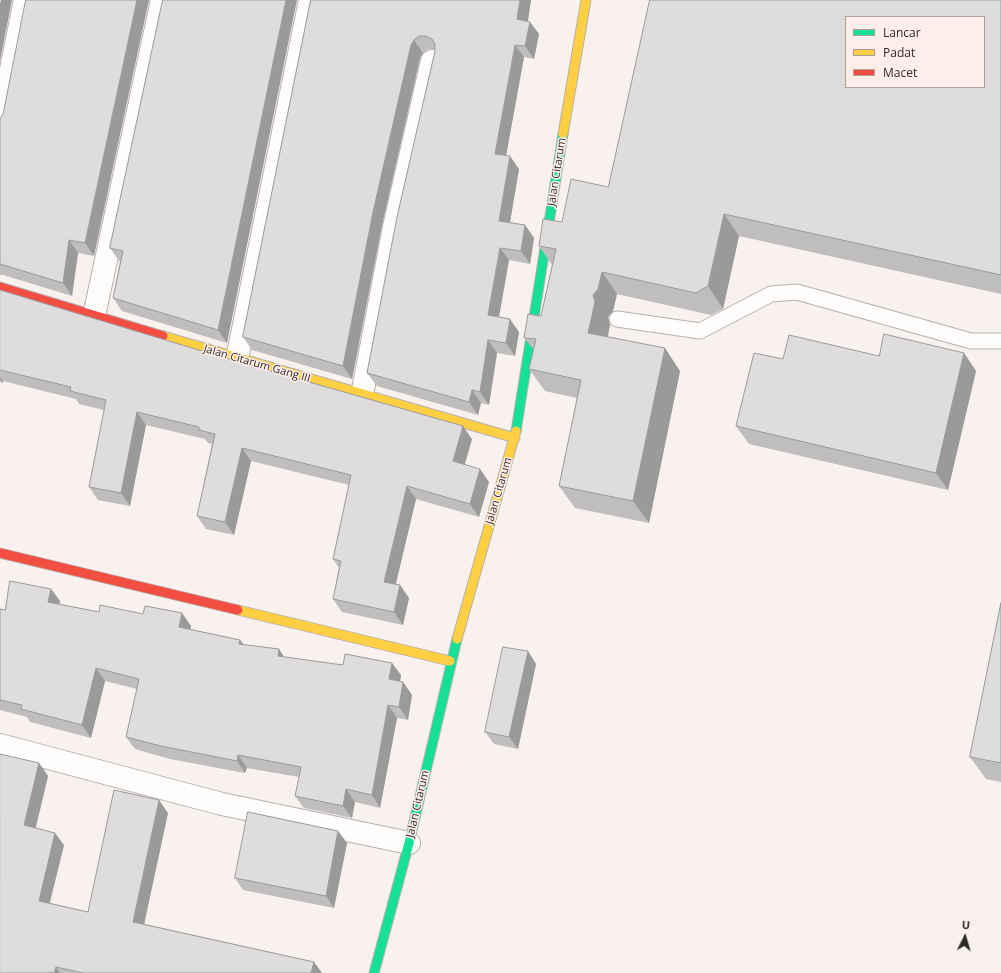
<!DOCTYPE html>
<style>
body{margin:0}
#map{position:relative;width:1001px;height:973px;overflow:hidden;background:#f9f1ee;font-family:"Open Sans",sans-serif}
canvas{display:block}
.legend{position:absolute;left:845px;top:16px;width:140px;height:72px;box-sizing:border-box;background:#fdeeea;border:1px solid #aa9f9c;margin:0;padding:5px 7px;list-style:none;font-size:12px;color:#2e2826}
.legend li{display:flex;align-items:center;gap:8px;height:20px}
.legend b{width:20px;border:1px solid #aa9f9c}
.north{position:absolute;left:945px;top:917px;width:40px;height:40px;-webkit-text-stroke:3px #fdeeea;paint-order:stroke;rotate:5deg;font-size:11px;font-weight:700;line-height:16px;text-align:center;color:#2e2826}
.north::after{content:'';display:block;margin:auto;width:14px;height:18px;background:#2e2826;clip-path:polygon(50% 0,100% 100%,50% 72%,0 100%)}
</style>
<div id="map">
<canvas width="1001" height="973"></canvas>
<ul class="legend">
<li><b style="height:5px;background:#16e098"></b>Lancar</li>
<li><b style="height:5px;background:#ffcf43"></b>Padat</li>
<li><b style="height:5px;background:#f24e42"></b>Macet</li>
</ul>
<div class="north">U</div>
</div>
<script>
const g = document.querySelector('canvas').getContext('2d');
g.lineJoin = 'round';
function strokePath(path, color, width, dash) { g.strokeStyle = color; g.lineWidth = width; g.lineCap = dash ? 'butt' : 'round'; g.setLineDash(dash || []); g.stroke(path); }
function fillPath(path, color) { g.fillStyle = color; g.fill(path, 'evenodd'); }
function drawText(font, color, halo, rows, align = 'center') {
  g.font = font + ' "Open Sans",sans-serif'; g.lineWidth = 3; g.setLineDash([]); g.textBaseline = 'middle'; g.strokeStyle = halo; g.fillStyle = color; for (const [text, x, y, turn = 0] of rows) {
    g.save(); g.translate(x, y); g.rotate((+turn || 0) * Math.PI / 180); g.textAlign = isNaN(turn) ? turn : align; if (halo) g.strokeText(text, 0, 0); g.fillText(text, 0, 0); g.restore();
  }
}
const lane = new Path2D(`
 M 617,319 L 700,331 L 771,294 L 797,292 L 971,341 L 1001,341`);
const street = new Path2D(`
 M 0,124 L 25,0
 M 94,316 L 162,0
 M 237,359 L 310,0
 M 362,395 L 394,227 L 432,61
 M 0,745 L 222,804 L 409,843`);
const fast = new Path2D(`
 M 516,431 L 563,134
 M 374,973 L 409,843 L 457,639`);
const slow = new Path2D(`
 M 563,134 L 586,0
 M 163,336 L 515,438
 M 238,610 L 450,661
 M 457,639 L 516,431`);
const jam = new Path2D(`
 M 0,287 L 163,336
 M 0,553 L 238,610`);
const wall = new Path2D(`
 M 163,0 L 227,343 L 122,311 L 113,298 L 120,261 L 119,261 L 110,248 Z
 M 311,0 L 531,0 L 528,21 L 539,34 L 534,59 L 524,57 L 506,156 L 519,169 L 510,222 L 525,225 L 534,238 L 530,264 L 509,260 L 499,317 L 519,332 L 515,356 L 497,353 L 489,405 L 481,403 L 478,415 L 377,386 L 367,373 L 435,51 L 435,49 L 428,49 L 423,53 L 420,58 L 382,225 L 352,379 L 252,350 L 243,337 Z
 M 1001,0 L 1001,294 L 739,236 L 723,309 L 711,315 L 617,294 L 613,311 L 608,317 L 610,325 L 608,337 L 680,371 L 649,523 L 575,508 L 559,486 L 577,398 L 545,391 L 529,369 L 534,350 L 524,338 L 541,316 L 552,265 L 539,246 L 562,222 L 608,187 Z
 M 0,119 L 94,256 L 78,253 L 72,296 L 3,275 L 0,275 Z
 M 0,290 L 472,439 L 465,464 L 489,482 L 479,517 L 416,499 L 396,584 L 400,585 L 409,598 L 403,625 L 342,612 L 333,599 L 339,568 L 333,559 L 349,485 L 251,461 L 234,535 L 206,529 L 197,516 L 212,444 L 208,443 L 205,439 L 146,425 L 130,506 L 98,500 L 89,487 L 104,410 L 79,404 L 76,399 L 3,381 L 3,383 L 0,382 Z
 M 964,353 L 976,371 L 948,490 L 749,444 L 736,426 L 783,359 Z
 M 51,589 L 60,601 L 59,604 L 99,612 L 191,626 L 190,629 L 240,640 L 244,645 L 279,649 L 284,657 L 401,675 L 400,682 L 403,682 L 412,695 L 408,720 L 397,718 L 380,808 L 355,802 L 352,818 L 304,808 L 295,796 L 299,777 L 247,768 L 245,773 L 170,759 L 135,749 L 126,737 L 137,689 L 105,681 L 91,738 L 30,722 L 27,717 L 0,710 L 0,609 L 5,610 Z
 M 1001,603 L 1001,782 L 986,779 L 970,757 Z
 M 536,664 L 518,749 L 494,744 L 485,732 Z
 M 39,763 L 48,776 L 36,828 L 64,845 L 50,903 L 88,912 L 168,813 L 144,924 L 314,962 L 322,973 L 0,973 Z
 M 338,831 L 347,843 L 334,908 L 243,890 L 235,878 Z`);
const shadedWall = new Path2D(`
 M 1,0 L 12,0 L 0,61 L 0,3 Z
 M 137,0 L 149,0 L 94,256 L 85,243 Z
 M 286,0 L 297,0 L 227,343 L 218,330 Z
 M 520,0 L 531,0 L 526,32 L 517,19 Z
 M 530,22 L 539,34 L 534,59 L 525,46 Z
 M 414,40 L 423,53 L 420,58 L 382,225 L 352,379 L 343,366 L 373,212 L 411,45 Z
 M 515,45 L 524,57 L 504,167 L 495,154 Z
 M 510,156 L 519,169 L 508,234 L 499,221 Z
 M 724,214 L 739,236 L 723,309 L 708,286 Z
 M 525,225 L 534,238 L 530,264 L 521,251 Z
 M 69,240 L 78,253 L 72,296 L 63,283 Z
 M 500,248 L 509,260 L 497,328 L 488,315 Z
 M 602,272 L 617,294 L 613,311 L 608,317 L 610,325 L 603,355 L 588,333 L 593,295 Z
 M 510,319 L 519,332 L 515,356 L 506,343 Z
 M 488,340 L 497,353 L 489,405 L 480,392 Z
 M 665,348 L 680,371 L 649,523 L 633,501 Z
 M 964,353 L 976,371 L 948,490 L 936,473 Z
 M 0,377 L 3,381 L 3,383 L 0,379 Z
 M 472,390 L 481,403 L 478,415 L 469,402 Z
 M 137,412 L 146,425 L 130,506 L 121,493 Z
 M 463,426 L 472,439 L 462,474 L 453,461 Z
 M 242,448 L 251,461 L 234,535 L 225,522 Z
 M 480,469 L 489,482 L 479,517 L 470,504 Z
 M 407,486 L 416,499 L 393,595 L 384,582 Z
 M 400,585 L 409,598 L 403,625 L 394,612 Z
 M 51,589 L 60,601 L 57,614 L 48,602 Z
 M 182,613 L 191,626 L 188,640 L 179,627 Z
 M 240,640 L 249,652 L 239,644 Z
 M 279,649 L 287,662 L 278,656 Z
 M 528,651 L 536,664 L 518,749 L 509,737 Z
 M 392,663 L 401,675 L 398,692 L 389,679 Z
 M 96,668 L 105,681 L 91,738 L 82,725 Z
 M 403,682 L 412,695 L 408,720 L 399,707 Z
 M 388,705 L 397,718 L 380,808 L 372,795 Z
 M 238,755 L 247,768 L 245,773 L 237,761 Z
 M 39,763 L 48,776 L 33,838 L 24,825 Z
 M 346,789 L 355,802 L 352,818 L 343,806 Z
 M 159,800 L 168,813 L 142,934 L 133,922 Z
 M 338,831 L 347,843 L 334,908 L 326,896 Z
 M 55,833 L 64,845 L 47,913 L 39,901 Z
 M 314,962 L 322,973 L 311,973 Z
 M 56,967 L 60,973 L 54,973 Z`);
const building = new Path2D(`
 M 26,0 L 137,0 L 85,243 L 69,240 L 63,283 L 0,264 L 0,119 L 3,114 Z
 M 163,0 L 286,0 L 218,330 L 113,298 L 123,251 L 110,248 Z
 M 311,0 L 520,0 L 517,19 L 530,22 L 525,46 L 515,45 L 495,154 L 510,156 L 499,221 L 525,225 L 521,251 L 500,248 L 488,315 L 510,319 L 506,343 L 488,340 L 480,392 L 472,390 L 469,402 L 367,373 L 397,217 L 435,51 L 435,44 L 432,39 L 426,36 L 419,36 L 414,40 L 411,45 L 373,212 L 343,366 L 243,337 Z
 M 650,0 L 1001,0 L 1001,275 L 724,214 L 708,286 L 696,293 L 602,272 L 598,289 L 593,295 L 595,302 L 588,333 L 665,348 L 633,501 L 559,486 L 581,380 L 529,369 L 536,339 L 524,338 L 528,314 L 541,316 L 556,249 L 539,246 L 543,219 L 562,222 L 571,179 L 608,187 ZM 846,17 L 984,17 L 984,87 L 846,87 Z
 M 0,290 L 225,358 L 463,426 L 453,461 L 480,469 L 470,504 L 407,486 L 384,582 L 400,585 L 394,612 L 333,599 L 341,561 L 333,559 L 351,475 L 242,448 L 225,522 L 197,516 L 215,434 L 199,430 L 199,427 L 137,412 L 121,493 L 89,487 L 106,400 L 70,391 L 71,387 L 0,370 Z
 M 884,334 L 964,353 L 936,473 L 736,426 L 754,353 L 783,359 L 789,335 L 879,356 Z
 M 10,581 L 51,589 L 48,602 L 99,612 L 100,605 L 143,614 L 145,606 L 182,613 L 179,627 L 240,640 L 239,644 L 279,649 L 278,656 L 343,665 L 345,654 L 392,663 L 389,679 L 403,682 L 399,707 L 388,705 L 372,795 L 346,789 L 343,806 L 295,796 L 301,767 L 238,755 L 237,761 L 161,746 L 126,737 L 139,679 L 96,668 L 82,725 L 21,709 L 22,705 L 0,700 L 0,609 L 5,610 Z
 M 1001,603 L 1001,763 L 970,757 Z
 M 503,647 L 528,651 L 509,737 L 485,732 Z
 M 0,754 L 39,763 L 24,825 L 55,833 L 39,901 L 88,912 L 114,790 L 159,800 L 133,922 L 314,962 L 311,973 L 84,973 L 56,967 L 54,973 L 49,972 L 49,973 L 0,973 Z
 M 248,812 L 338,831 L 326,896 L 235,878 Z`);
const streetNames = [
 ["Jalan Citarum",557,172,-81],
 ["Jalan Citarum Gang III",257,364,16],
 ["Jalan Citarum",499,491,-74],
 ["Jalan Citarum",418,804,-77]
];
strokePath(lane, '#b7b0ae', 17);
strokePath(street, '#b7b0ae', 24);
strokePath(fast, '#b7b0ae', 11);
strokePath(slow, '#b7b0ae', 11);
strokePath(jam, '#b7b0ae', 11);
strokePath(lane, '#fefdfc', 15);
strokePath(street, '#fefdfc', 22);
strokePath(fast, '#16e098', 9);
strokePath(slow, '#ffcf43', 9);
strokePath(jam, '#f24e42', 9);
fillPath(wall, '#bfbdbe');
fillPath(shadedWall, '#9b9a9b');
fillPath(building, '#dedcdd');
strokePath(building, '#9b9a9b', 1);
drawText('11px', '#2e2826', '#fdeeea', streetNames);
</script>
